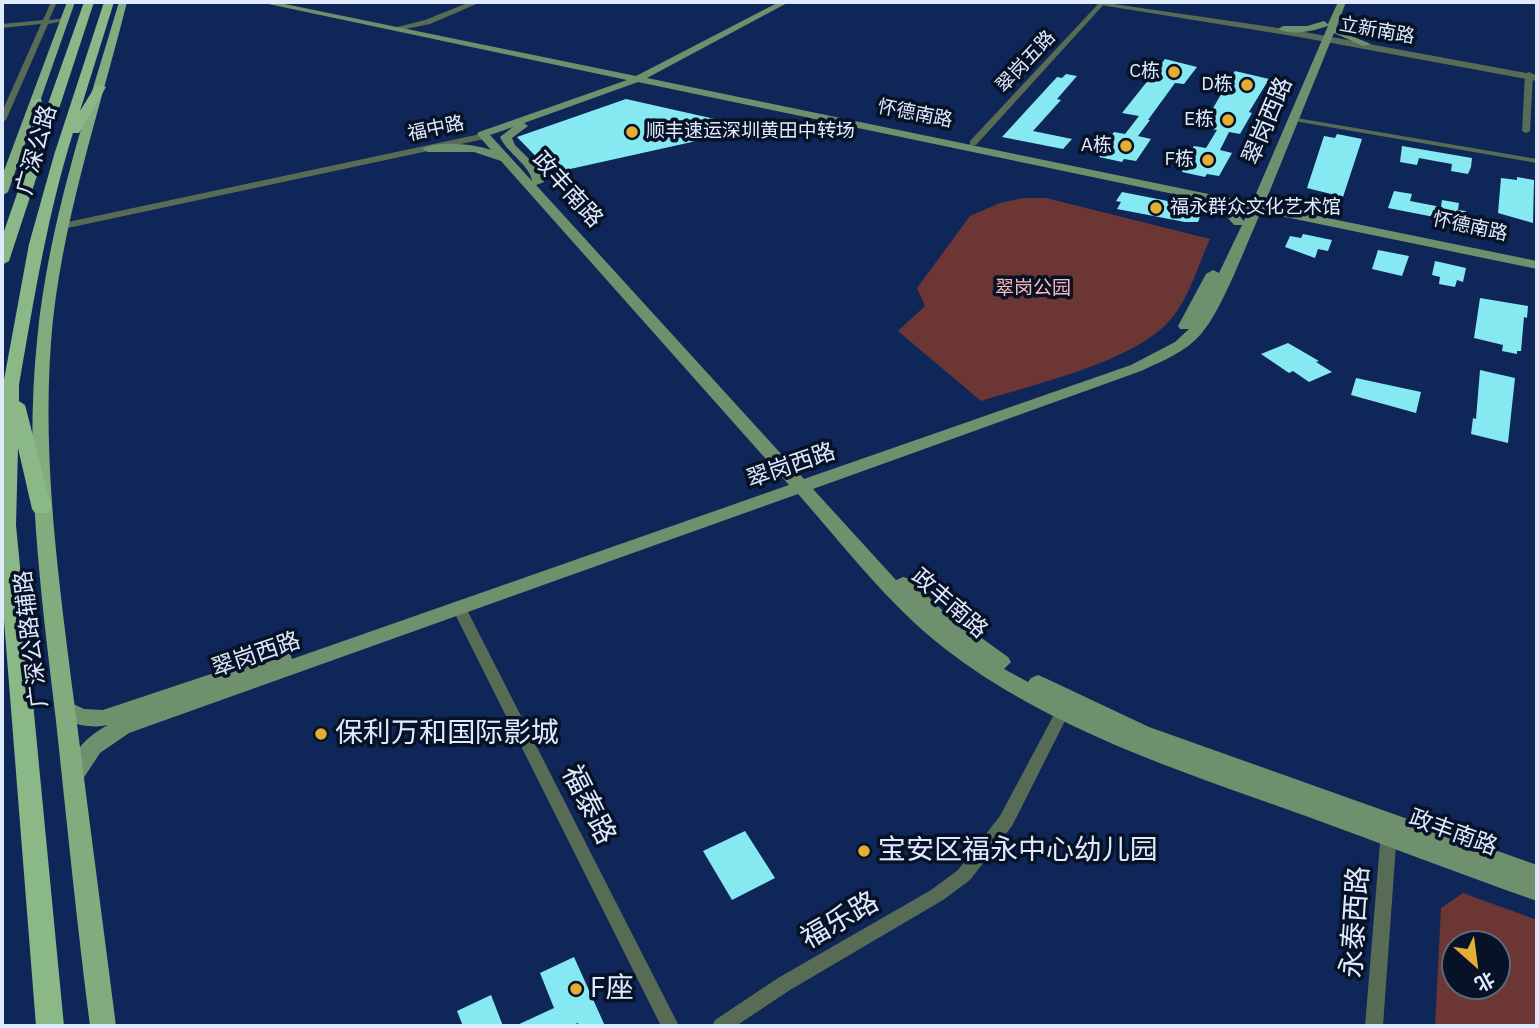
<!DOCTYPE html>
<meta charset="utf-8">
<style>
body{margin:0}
#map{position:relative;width:1539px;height:1028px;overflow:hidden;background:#0f2758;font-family:"IBM Plex Sans","Noto Sans SC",sans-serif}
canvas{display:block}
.frame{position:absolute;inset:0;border:4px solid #dfeafd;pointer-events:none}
.north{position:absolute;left:1441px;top:930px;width:70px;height:70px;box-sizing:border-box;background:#071227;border:2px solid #5d687d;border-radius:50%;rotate:152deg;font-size:19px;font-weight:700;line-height:28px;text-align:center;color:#dfeafd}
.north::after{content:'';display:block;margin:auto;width:24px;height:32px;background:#e4ae35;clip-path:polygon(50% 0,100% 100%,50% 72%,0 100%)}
</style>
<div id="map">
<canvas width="1539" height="1028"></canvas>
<div class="frame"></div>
<div class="north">北</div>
</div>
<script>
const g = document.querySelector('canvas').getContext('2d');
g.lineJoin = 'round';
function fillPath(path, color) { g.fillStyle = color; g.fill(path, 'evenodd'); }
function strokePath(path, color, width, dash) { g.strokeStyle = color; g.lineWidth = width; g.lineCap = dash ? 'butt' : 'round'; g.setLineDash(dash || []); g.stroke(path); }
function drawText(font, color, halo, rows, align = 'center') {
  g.font = font + ' "IBM Plex Sans","Noto Sans SC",sans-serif'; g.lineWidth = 7; g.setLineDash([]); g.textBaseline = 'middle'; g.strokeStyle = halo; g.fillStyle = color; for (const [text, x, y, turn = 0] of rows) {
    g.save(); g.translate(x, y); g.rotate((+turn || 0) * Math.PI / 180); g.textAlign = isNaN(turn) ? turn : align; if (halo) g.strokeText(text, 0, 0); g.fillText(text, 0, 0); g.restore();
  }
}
const green = new Path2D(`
 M 1024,198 L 1046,198 L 1210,239 C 1197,268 1186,309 1161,329 C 1120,365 1034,384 981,401 L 898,331 L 925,306 L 917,288 L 970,216 L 1000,203 Z
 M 1463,893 L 1537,920 L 1537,1026 L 1435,1026 L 1441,908 ZM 1497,944 L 1497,986 L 1455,986 L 1455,944 Z`);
const building = new Path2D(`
 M 1165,59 L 1197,67 L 1184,84 L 1175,83 L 1148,120 L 1150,120 L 1138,136 L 1151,139 L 1136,161 L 1124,159 L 1122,162 L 1099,157 L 1102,153 L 1099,152 L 1114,132 L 1125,134 L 1139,116 L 1122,113 Z
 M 1235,71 L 1269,79 L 1249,112 L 1252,113 L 1240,134 L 1229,132 L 1220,150 L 1232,153 L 1219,176 L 1207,174 L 1205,177 L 1182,172 L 1184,168 L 1181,167 L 1194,146 L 1206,148 L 1217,130 L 1202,127 L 1223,91 L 1221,91 Z
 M 1066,74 L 1077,76 L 1057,99 L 1061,100 L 1033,131 L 1072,139 L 1063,149 L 1002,137 L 1057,77 L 1062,78 Z
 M 626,99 L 755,128 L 552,173 L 517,137 Z
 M 1337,134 L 1362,139 L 1343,197 L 1307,188 L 1324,136 L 1335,138 Z
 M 1402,146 L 1472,158 L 1471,167 L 1468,174 L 1451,171 L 1452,164 L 1435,161 L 1419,158 L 1417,165 L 1400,162 Z
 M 1517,177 L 1534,180 L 1533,223 L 1498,213 L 1501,178 L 1517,180 Z
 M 1394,191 L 1412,194 L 1410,201 L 1441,207 L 1442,200 L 1459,203 L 1458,210 L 1466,211 L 1465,223 L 1388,208 Z
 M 1122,192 L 1193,206 L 1201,214 L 1198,222 L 1185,222 L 1117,209 L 1121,202 L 1116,201 Z
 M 1303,234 L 1332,240 L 1328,251 L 1318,249 L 1315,258 L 1285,247 L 1290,236 L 1301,238 Z
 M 1378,250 L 1409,256 L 1402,276 L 1372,269 Z
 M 1435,261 L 1466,268 L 1463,282 L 1457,280 L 1455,287 L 1439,284 L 1440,277 L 1432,275 Z
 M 1480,298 L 1528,306 L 1527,318 L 1524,317 L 1521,351 L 1517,351 L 1517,354 L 1502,351 L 1503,345 L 1474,338 Z
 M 1288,343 L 1319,361 L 1316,362 L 1332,372 L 1309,382 L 1293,371 L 1289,373 L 1261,354 Z
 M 1480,370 L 1515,378 L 1508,443 L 1471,434 L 1473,418 L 1476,419 Z
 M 1356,378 L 1421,392 L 1416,413 L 1351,395 Z
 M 745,831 L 775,878 L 732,900 L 703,851 Z
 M 574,957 L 605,1026 L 579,1026 L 578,1023 L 570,1026 L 515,1026 L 554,1008 L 540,973 Z
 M 491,995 L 503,1026 L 463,1026 L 457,1011 Z`);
const minor = new Path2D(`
 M 51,2 L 57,2 L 49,20 L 66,18 L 69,20 L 48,24 L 6,120 L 2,122 L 2,112 L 41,24 L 2,28 L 2,24 L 43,20 Z
 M 1100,2 L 1106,2 L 976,145 L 970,145 L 970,141 Z
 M 1529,72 L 1533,74 L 1530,131 L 1526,133 L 1522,131 L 1525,74 Z
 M 1291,117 L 1537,159 L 1537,163 L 1294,121 L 1290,119 Z
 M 459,603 L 464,605 L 466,608 L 679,1026 L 661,1026 L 452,608 L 454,605 Z
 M 1063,705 L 1068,707 L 1070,711 L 1012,826 L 970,880 L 943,900 L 790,990 L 736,1026 L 712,1026 L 715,1020 L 778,978 L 931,890 L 958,870 L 1000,816 L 1058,707 Z
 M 1389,824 L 1395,826 L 1397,831 L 1383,1026 L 1365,1026 L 1381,831 L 1383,826 Z`);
const tertiary = new Path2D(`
 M 470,2 L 481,2 L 430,24 L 401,30 L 397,27 L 425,20 Z
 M 1082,2 L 1100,2 L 1299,31 L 1537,75 L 1537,81 L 1299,37 Z
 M 485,133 L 489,134 L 489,138 L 63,229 L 57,226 L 63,223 Z`);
const secondary = new Path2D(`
 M 259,2 L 275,2 L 636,76 L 779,2 L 789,2 L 647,78 L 1252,203 L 1328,26 C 1313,31 1292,36 1278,29 L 1283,26 L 1307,26 L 1324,21 L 1328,24 L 1338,2 L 1346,2 L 1337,26 L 1344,33 L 1371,44 L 1363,46 L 1334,33 L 1264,205 L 1537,261 L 1537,269 L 1261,212 C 1246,244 1223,309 1201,334 C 1186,352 1162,361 1141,371 L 813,489 L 896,580 L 903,577 L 910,579 L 941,609 L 1008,657 L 1011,662 L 1004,669 L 1028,682 L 1031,678 L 1038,675 L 1045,678 L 1149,727 L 1537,865 L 1537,901 C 1459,874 1381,843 1303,815 C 1180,771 1048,729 944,648 C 888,604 844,546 798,494 L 129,733 L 100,753 L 81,782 L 73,785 L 65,782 L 62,776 C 73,753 85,737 108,725 C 91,729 64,725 55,708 L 58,702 L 65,700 L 84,709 L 103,710 L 283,650 L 290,652 L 292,659 L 789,485 L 501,161 L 474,152 L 428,152 L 422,149 C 436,140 475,144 491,150 L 477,134 L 479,132 L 627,80 ZM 638,82 L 1207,201 L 1221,210 L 1234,225 L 1242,225 L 1219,273 L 1213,270 L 1206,274 L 1178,326 L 1180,329 L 1189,329 L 1175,342 L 1131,365 L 804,479 L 536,185 L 544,182 L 541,171 L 515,145 L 512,138 L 528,126 L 524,123 ZM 513,127 L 500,137 C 507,153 530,165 532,181 L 490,135 ZM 1230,205 L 1249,209 L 1244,221 L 1242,219 Z`);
const primary = new Path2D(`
 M 67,2 L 75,2 L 8,192 L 2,196 L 2,176 Z
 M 119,2 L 127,2 C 99,114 60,226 51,342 C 42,462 59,582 74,701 C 88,809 102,918 116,1026 L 90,1026 C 77,925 67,823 56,721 C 41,595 24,467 37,341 C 48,225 86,113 119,2 Z`);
const trunk = new Path2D(`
 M 84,2 L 94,2 L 9,261 L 2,265 L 2,237 L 37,136 L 33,133 L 31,100 L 41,98 L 44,115 Z
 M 104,2 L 114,2 L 80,111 L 96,85 L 106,87 L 79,133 L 73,133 C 47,216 34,300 19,385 L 19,401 L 25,405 L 52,509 L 49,513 L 35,513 L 32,509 L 18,448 L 16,525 L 64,1026 L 36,1026 L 2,595 L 3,385 L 29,244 L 54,155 Z`);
const markers = [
 [1174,72,7,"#e4ae35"],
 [1247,85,7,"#e4ae35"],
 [1228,120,7,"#e4ae35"],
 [632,132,7,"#e4ae35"],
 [1126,146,7,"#e4ae35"],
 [1208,160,7,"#e4ae35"],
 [1156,208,7,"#e4ae35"],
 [321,734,7,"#e4ae35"],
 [864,851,7,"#e4ae35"],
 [576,989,7,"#e4ae35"]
];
const farStreetnames = [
 ["立新南路",1377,31,10],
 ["翠岗五路",1026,62,-47],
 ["怀德南路",915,114,11],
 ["福中路",436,129,-12],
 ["怀德南路",1470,227,12]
];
const farPoinames = [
 ["C栋",1160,72],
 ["D栋",1233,85],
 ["E栋",1214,120],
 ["顺丰速运深圳黄田中转场",646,132,"left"],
 ["A栋",1112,146],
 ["F栋",1194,160],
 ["福永群众文化艺术馆",1170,208,"left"]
];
const farParknames = [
 ["翠岗公园",1033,289]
];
const streetNames = [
 ["翠岗西路",1268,121,-67],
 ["广深公路",37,150,-74],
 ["政丰南路",567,190,48],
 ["翠岗西路",791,466,-19],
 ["政丰南路",949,604,41],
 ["广深公路辅路",32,639,-97],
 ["翠岗西路",256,655,-19],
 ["政丰南路",1453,833,20]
];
const nearPoinames = [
 ["保利万和国际影城",335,734],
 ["宝安区福永中心幼儿园",878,851],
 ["F座",590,989]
];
const nearStreetnames = [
 ["福泰路",588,805,63],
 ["福乐路",840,921,-30],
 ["永泰西路",1356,922,-86]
];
fillPath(green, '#6c3635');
fillPath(building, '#86e9f2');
fillPath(minor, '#576b55');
fillPath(tertiary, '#576b55');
fillPath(secondary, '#6f906d');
fillPath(primary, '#82ac7e');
fillPath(trunk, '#8ab886');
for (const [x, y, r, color] of markers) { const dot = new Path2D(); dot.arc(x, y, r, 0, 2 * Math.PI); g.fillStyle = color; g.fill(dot); strokePath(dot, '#071227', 2.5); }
drawText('19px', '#dfeafd', '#071227', farStreetnames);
drawText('19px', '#dfeafd', '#071227', farPoinames, 'right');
drawText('19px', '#fdb9b5', '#071227', farParknames);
drawText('23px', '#dfeafd', '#071227', streetNames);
drawText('28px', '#dfeafd', '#071227', nearPoinames, 'left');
drawText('28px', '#dfeafd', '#071227', nearStreetnames);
</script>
